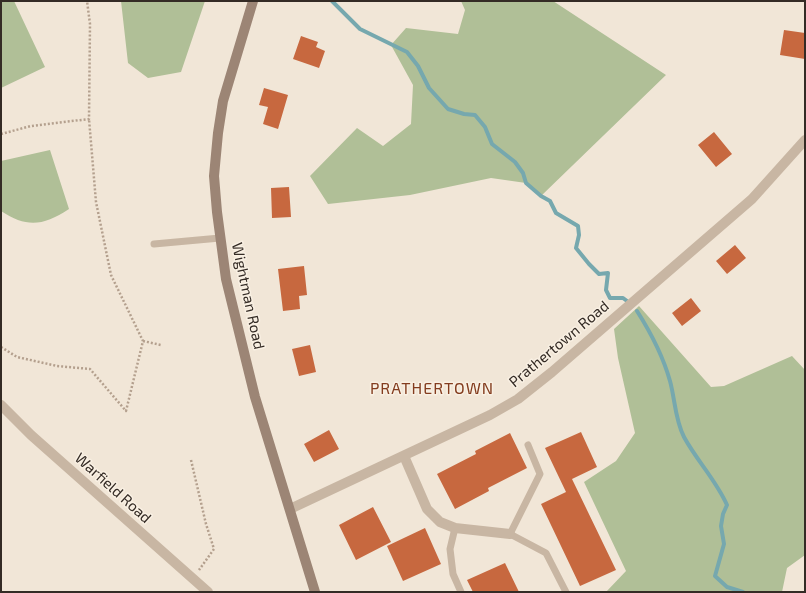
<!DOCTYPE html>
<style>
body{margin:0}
#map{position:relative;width:806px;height:593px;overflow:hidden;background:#f1e6d7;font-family:"Exo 2",sans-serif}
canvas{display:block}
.frame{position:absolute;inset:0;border:2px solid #342b25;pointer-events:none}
</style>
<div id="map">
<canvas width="806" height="593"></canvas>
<div class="frame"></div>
</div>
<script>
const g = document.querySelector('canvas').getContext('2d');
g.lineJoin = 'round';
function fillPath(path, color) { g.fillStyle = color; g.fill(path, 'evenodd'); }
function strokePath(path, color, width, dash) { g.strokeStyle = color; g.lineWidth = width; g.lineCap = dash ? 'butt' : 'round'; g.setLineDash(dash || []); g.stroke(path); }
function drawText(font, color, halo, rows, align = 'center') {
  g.font = font + ' "Exo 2",sans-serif'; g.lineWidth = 3; g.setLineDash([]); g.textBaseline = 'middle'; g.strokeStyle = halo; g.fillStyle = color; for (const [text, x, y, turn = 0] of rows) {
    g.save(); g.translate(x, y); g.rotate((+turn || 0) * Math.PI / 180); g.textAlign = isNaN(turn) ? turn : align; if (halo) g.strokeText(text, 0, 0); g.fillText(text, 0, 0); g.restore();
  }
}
const green = new Path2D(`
 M 1,1 L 14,1 L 45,67 L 1,88 Z
 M 121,1 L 205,1 L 181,72 L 148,78 L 128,63 Z
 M 461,1 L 553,1 L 666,75 L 541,196 L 526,183 L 491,178 L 410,195 L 328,204 L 310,176 L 357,128 L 383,146 L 411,124 L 413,85 L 391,45 L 406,28 L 458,34 L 465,10 Z
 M 50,150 L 69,209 C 43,226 27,228 1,211 L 1,161 Z
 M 639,306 L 711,387 L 724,386 L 792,356 L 805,370 L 805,555 L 787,568 L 782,592 L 606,592 L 626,571 L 584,482 L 616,461 L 635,433 L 618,358 L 614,329 Z`);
const stream = new Path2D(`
 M 332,1 L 360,29 L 407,52 L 418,66 L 429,88 L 448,109 L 464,114 L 475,115 L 485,127 L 492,144 L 515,162 L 523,173 L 526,183 L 541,196 L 550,201 L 556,213 L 578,226 L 579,235 L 576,248 L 589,264 L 599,274 L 608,273 L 606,290 L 610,298 L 623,298 L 627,301
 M 637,311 C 651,333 663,356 670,381 C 675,399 675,420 684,437 C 697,461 716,480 727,505 L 723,514 L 721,526 L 724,544 L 715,576 L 727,587 L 743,592`);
const building = new Path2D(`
 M 784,30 L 805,33 L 805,59 L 780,55 Z
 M 301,36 L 318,42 L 316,47 L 325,51 L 319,68 L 293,59 Z
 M 264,88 L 288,95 L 278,129 L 263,124 L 268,107 L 259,105 Z
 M 714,132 L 732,154 L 716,167 L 698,145 Z
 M 289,187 L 291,217 L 272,218 L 271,188 Z
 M 735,245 L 746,258 L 727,274 L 716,261 Z
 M 304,266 L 307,295 L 299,296 L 300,309 L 283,311 L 278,269 Z
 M 691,298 L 701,311 L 682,326 L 672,313 Z
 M 310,345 L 316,372 L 299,376 L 292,349 Z
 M 329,430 L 339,449 L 314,462 L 304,444 Z
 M 581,432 L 597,467 L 572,479 L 616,570 L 580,586 L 541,504 L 566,492 L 545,448 Z
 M 510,433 L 527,468 L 488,488 L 489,491 L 455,509 L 437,474 L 476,454 L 475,451 Z
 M 373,507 L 391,542 L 356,560 L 339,525 Z
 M 425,528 L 441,564 L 403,581 L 387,546 Z
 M 505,563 L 519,592 L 473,592 L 467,580 Z`);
const path = new Path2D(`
 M 1,134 L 31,126 L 89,119 L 90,24 L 87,1
 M 143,341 L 161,345
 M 1,347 L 17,357 L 57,366 L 90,369 L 126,411 L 143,341 L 111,275 L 96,202 L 89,119
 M 191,460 L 206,524 L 214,549 L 199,570`);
const service = new Path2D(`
 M 154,244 L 220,238
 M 528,445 L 540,474 L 510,534 L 546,553 L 566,592
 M 455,528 L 450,549 L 453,574 L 461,592`);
const minor = new Path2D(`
 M 404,456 L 427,509 L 440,522 L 455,528 L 510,534
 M 290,509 L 490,415 L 518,399 L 552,372 L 752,199 L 805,140`);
const tertiary = new Path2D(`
 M 1,405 L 31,435 L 208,592`);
const secondary = new Path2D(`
 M 253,1 L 223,101 L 218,133 L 214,176 L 217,212 L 226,279 L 255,397 L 315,592`);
const streetNames = [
 ["Wightman Road",248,296,78],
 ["Prathertown Road",559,344,-40],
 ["Warfield Road",113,488,42]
];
const neighbourhoodNames = [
 ["PRATHERTOWN",432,389]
];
fillPath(green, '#b0bf97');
strokePath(stream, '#76a8ae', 4);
fillPath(building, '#c7683f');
strokePath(path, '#b4a08e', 2.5, [2, 2]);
strokePath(service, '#c8b6a3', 7);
strokePath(minor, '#c8b6a3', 10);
strokePath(tertiary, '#c8b6a3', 10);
strokePath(secondary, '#9c8575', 10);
drawText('15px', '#342b25', '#f9f0e3', streetNames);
g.letterSpacing = '1px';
drawText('16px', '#833c1e', '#f9f0e3', neighbourhoodNames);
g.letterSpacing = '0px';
</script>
